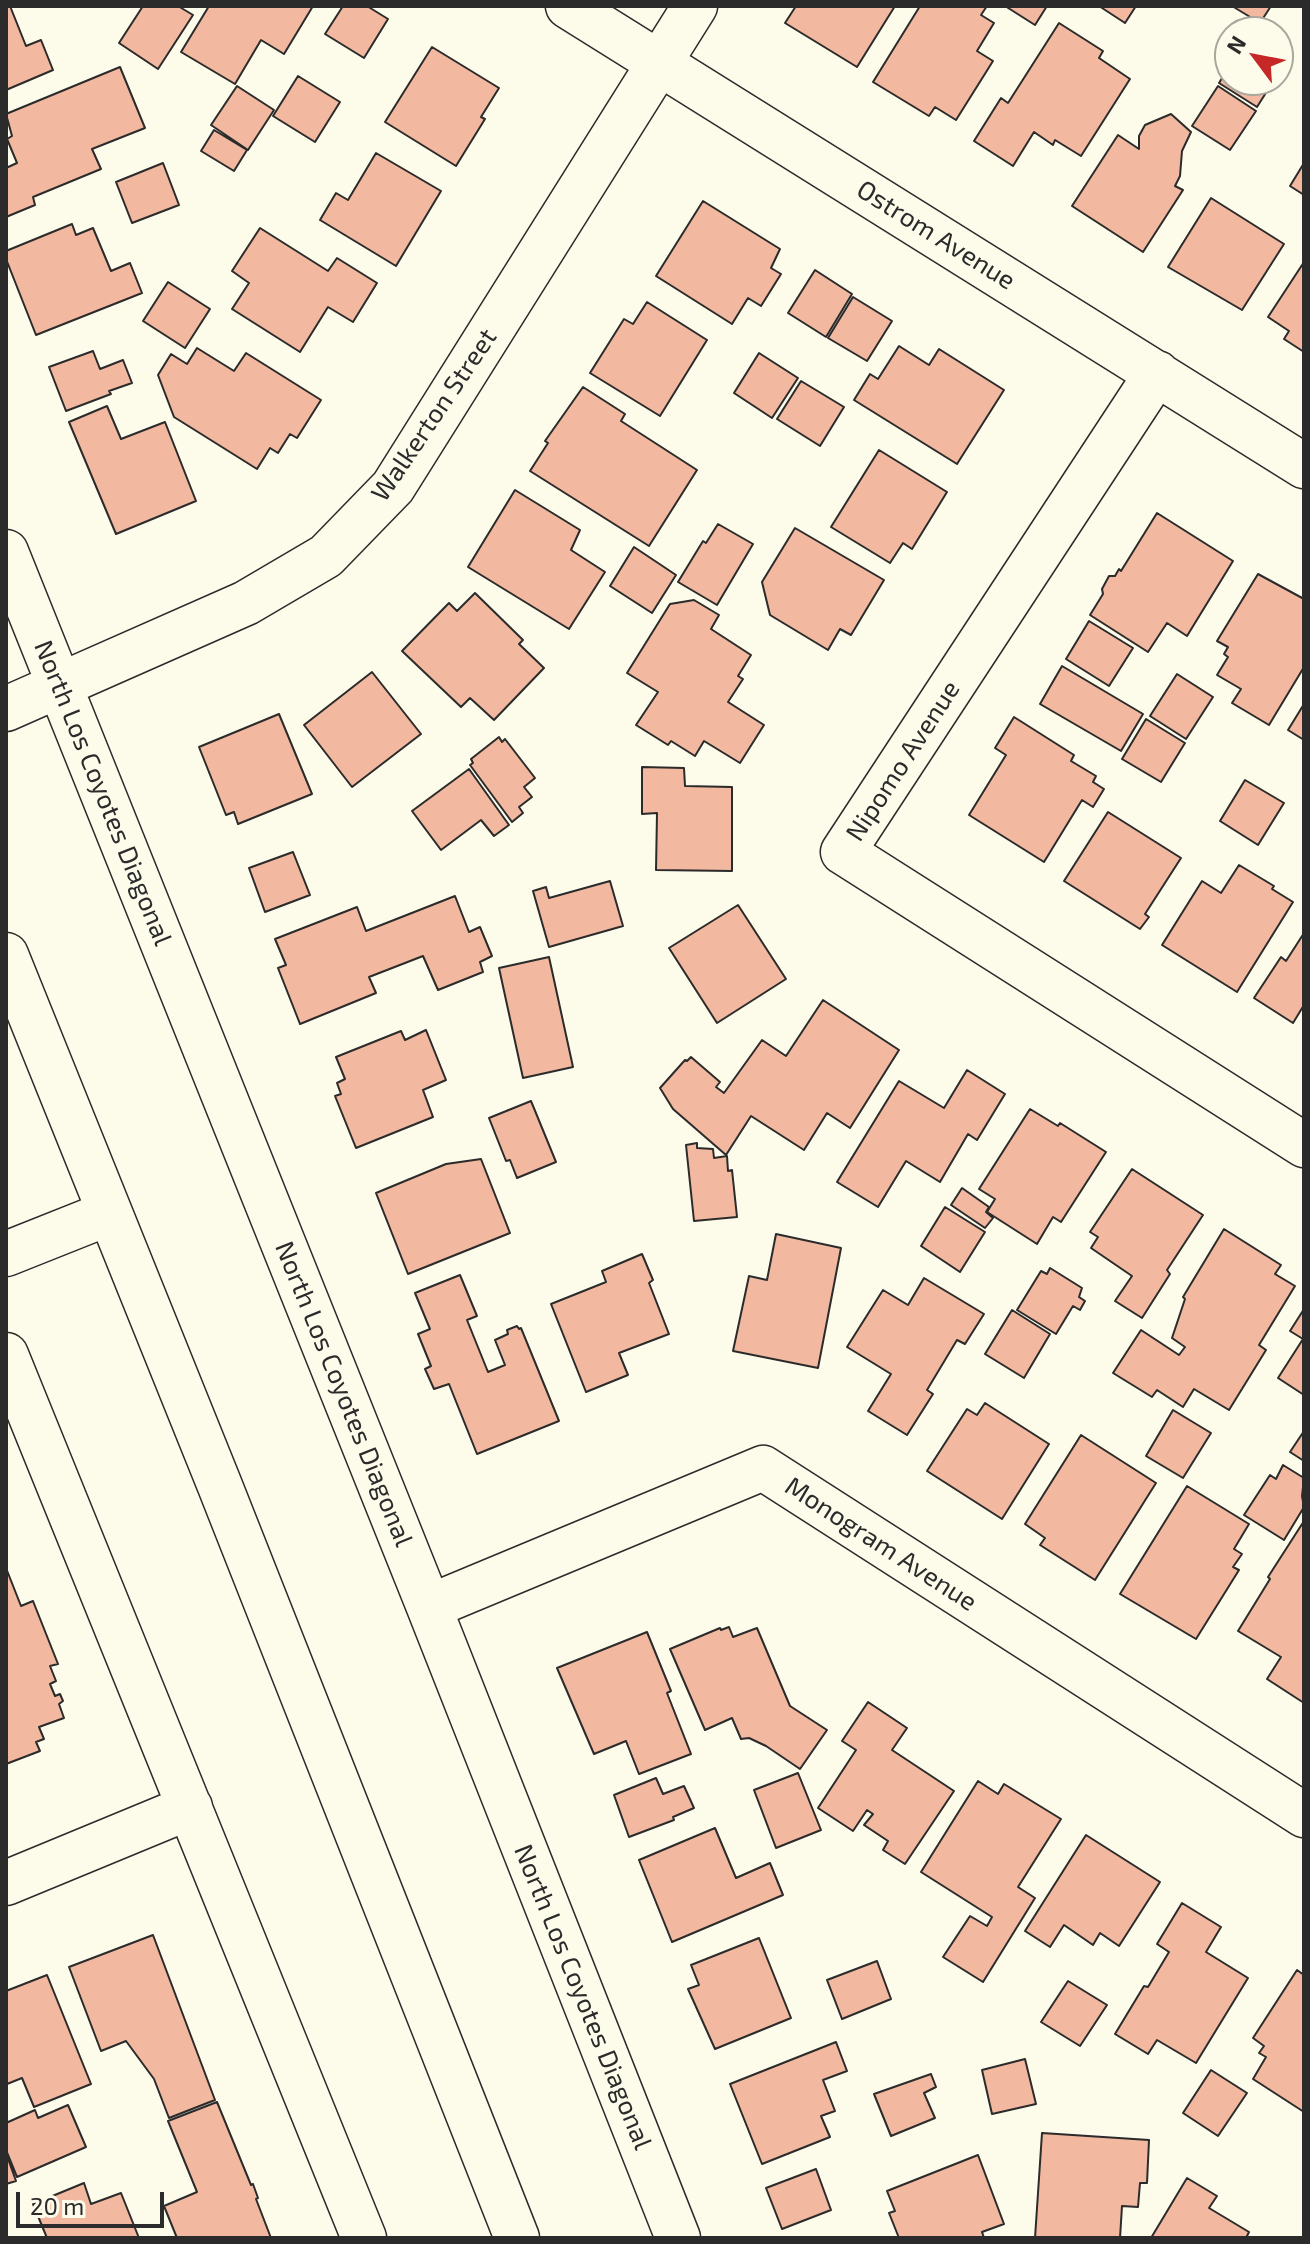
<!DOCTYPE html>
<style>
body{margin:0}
#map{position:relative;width:1310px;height:2244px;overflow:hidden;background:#fdfbea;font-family:"Exo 2",sans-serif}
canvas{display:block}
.frame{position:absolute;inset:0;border:8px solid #2b2b2b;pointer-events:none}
.north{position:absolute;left:1214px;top:16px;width:80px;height:80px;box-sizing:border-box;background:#fdfbea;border:2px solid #a9a89e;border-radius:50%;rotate:302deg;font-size:22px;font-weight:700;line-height:32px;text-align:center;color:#2b2b2b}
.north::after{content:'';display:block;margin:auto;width:28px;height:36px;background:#c62828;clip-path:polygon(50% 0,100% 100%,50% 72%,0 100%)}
.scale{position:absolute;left:16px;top:2192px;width:148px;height:36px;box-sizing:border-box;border:4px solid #2b2b2b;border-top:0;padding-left:10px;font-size:24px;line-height:28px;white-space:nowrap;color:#2b2b2b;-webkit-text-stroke:6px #fdfbea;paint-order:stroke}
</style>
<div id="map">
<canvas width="1310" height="2244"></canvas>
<div class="frame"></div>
<div class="north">N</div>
<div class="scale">20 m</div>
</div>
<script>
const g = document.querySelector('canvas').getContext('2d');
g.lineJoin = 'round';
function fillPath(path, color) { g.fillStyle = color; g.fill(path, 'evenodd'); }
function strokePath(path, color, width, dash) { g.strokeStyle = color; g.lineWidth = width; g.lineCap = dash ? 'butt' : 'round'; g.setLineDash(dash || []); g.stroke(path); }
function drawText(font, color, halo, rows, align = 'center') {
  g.font = font + ' "Exo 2",sans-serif'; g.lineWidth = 6; g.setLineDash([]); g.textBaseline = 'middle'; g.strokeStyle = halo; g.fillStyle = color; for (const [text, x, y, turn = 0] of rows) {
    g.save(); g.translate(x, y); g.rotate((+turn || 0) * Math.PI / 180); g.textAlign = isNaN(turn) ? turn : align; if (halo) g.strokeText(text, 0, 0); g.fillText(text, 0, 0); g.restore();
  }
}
const building = new Path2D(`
 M 6,6 L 10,6 L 26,46 L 41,40 L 53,70 L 6,90 Z
 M 143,6 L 178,6 L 193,15 L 158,69 L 119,43 Z
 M 209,6 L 313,6 L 284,54 L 261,40 L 235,84 L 181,52 Z
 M 343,6 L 367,6 L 388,19 L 364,58 L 325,34 Z
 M 796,6 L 895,6 L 857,67 L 785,23 Z
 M 920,6 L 987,6 L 981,15 L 994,23 L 977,51 L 993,61 L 956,120 L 935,107 L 929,116 L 873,82 Z
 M 1005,6 L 1047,6 L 1035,25 Z
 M 1099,6 L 1136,6 L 1125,23 Z
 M 1232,6 L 1271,6 L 1260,23 Z
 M 1059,23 L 1103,51 L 1099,58 L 1130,79 L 1081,156 L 1055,140 L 1053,145 L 1034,132 L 1013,166 L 974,141 L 1001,98 L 1008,103 Z
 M 432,47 L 499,88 L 481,117 L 485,119 L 456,166 L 385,122 Z
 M 1230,65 L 1230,80 L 1274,80 L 1257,107 L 1219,83 Z
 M 120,67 L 145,128 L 92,149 L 101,169 L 33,197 L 35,205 L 6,217 L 6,168 L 17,163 L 7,139 L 12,136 L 6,114 Z
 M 298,76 L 340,102 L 315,142 L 273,116 Z
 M 237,86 L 274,110 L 248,150 L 211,125 Z
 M 1218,86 L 1256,111 L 1230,150 L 1192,126 Z
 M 1171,114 L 1191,132 L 1182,151 L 1180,176 L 1175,186 L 1183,190 L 1143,252 L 1072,206 L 1118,135 L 1139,149 L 1139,136 L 1145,125 Z
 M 214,130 L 247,150 L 234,171 L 201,151 Z
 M 376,153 L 441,191 L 396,266 L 320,220 L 336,193 L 348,200 Z
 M 163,163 L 179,205 L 132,223 L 116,182 Z
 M 1304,163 L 1304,195 L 1290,186 Z
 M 1211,198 L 1284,244 L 1242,310 L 1168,267 Z
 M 703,201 L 780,249 L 771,268 L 781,274 L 761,306 L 748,298 L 732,324 L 656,276 Z
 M 72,224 L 76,235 L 93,228 L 111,271 L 130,263 L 142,293 L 36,335 L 6,259 L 6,251 Z
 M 260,228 L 328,271 L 337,258 L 377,283 L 353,322 L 328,307 L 300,352 L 232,309 L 249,283 L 232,271 Z
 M 1304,262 L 1304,352 L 1284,339 L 1289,331 L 1268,317 Z
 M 815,270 L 852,294 L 826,337 L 788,313 Z
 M 168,282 L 210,309 L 185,348 L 143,321 Z
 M 853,297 L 892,321 L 867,361 L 828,338 Z
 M 647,302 L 707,340 L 660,416 L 590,373 L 624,319 L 633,324 Z
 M 899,346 L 929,365 L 939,349 L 1004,390 L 957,464 L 854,400 L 870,374 L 878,379 Z
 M 197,348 L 234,371 L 246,353 L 321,400 L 297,438 L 290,434 L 278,453 L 270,448 L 257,469 L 174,417 L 158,375 L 171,354 L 187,364 Z
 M 93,351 L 100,369 L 123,360 L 132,383 L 109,391 L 111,394 L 66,411 L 49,367 Z
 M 759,353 L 798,378 L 772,418 L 734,393 Z
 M 801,381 L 844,407 L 820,446 L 777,419 Z
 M 583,387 L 625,414 L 621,421 L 697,470 L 649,546 L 530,471 L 548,443 L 545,441 Z
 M 107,406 L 121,439 L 165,422 L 196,501 L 116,534 L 69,422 Z
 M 879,450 L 947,492 L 912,549 L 903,543 L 890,563 L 831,527 Z
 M 515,490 L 580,530 L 571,550 L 605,572 L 569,629 L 468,567 Z
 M 1157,513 L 1233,561 L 1187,636 L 1167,623 L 1148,652 L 1090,615 L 1103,594 L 1102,589 L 1109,576 L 1115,576 L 1119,569 L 1121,571 Z
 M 718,524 L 753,544 L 717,605 L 678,582 L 703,541 L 706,543 Z
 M 795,528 L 884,580 L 851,635 L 840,629 L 828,650 L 770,615 L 762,582 Z
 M 634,547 L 676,575 L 652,613 L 610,586 Z
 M 1258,574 L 1304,599 L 1304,667 L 1269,725 L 1232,703 L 1241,689 L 1217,675 L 1228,657 L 1224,654 L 1228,647 L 1217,641 Z
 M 475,593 L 523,640 L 519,644 L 544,668 L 494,720 L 470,698 L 461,707 L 402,651 L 449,603 L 457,611 Z
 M 694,600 L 719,615 L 711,629 L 751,655 L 738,676 L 743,679 L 728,702 L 764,725 L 740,763 L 704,741 L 695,756 L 671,741 L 668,745 L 636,725 L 658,692 L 627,673 L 670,604 Z
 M 1089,621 L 1133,648 L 1109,686 L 1066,659 Z
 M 1062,666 L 1143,714 L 1121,751 L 1040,704 Z
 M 372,672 L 421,734 L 352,787 L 304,725 Z
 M 1177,674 L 1213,697 L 1186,739 L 1150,716 Z
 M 1304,704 L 1304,740 L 1288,730 Z
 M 279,714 L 312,794 L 238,824 L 234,812 L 226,815 L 199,747 Z
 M 1014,717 L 1074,755 L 1071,761 L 1096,776 L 1093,782 L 1104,789 L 1093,807 L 1082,800 L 1044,862 L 969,815 L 1006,755 L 995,748 Z
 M 1146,719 L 1185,743 L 1161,782 L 1122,759 Z
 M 499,737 L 502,742 L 505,739 L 535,778 L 524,787 L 532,797 L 519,807 L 523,813 L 512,822 L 470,765 L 473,763 L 471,759 Z
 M 642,767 L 684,768 L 685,786 L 732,787 L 732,871 L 656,870 L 657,813 L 642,814 Z
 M 469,769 L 509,825 L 494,836 L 481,820 L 441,850 L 412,811 Z
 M 1245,780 L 1284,803 L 1258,845 L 1220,821 Z
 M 1108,812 L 1181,858 L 1145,914 L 1149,917 L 1140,929 L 1064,881 Z
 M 293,852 L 310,895 L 265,912 L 249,868 Z
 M 1239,865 L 1274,886 L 1272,889 L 1293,902 L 1237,992 L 1162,945 L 1202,881 L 1221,893 Z
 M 610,881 L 623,926 L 549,947 L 533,891 L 546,887 L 549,898 Z
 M 455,896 L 469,932 L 480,927 L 492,956 L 480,962 L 483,972 L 438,990 L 423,956 L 369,977 L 376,993 L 300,1024 L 278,968 L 286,965 L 275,939 L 357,907 L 366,931 Z
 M 738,905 L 786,979 L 717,1023 L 669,948 Z
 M 1304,933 L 1304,1005 L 1293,1023 L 1254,998 L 1281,957 L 1286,961 Z
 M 549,957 L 573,1067 L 523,1078 L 499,968 Z
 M 823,1000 L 899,1050 L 850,1128 L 827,1113 L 804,1150 L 751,1116 L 726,1155 L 673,1109 L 660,1088 L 685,1060 L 687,1061 L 691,1057 L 720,1082 L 716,1087 L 724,1093 L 762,1040 L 786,1056 Z
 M 426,1030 L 446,1080 L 423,1090 L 433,1117 L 356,1148 L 335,1096 L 341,1094 L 337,1083 L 345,1079 L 336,1057 L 401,1031 L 405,1040 Z
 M 967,1070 L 1005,1094 L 977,1140 L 968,1134 L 940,1182 L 906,1161 L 878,1207 L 837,1182 L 899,1081 L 944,1108 Z
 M 531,1101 L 556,1162 L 517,1178 L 510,1160 L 506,1161 L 489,1118 Z
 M 1030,1109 L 1058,1126 L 1060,1123 L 1106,1152 L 1061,1222 L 1053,1217 L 1037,1244 L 987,1212 L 995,1199 L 979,1189 Z
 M 697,1143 L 697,1148 L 713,1149 L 714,1158 L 727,1156 L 728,1171 L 732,1170 L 737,1217 L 694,1221 L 686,1145 Z
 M 481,1159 L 510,1233 L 408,1274 L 376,1193 L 446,1164 Z
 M 1132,1169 L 1203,1215 L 1167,1270 L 1170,1274 L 1142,1318 L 1115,1301 L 1132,1276 L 1091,1248 L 1098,1237 L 1090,1232 Z
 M 962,1188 L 989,1207 L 986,1212 L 993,1218 L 985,1228 L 951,1205 Z
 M 945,1207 L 985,1232 L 960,1272 L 921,1246 Z
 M 1224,1229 L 1281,1265 L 1275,1274 L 1295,1286 L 1259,1345 L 1266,1350 L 1229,1410 L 1194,1389 L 1183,1407 L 1157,1390 L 1152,1397 L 1113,1373 L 1141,1330 L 1179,1355 L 1185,1347 L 1172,1338 L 1185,1299 L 1183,1297 Z
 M 776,1234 L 841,1248 L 818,1368 L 733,1351 L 749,1276 L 767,1280 Z
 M 642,1254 L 653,1280 L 649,1283 L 669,1334 L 619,1353 L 628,1375 L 586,1392 L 551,1304 L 606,1282 L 602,1271 Z
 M 1050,1268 L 1082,1288 L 1079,1297 L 1085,1301 L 1080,1310 L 1073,1306 L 1056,1334 L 1017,1310 L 1041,1271 L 1047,1274 Z
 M 460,1275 L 477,1316 L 467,1320 L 488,1372 L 505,1365 L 495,1340 L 508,1334 L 507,1330 L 517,1326 L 519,1329 L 521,1328 L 559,1421 L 477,1454 L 449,1384 L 434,1389 L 425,1369 L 431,1366 L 418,1334 L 430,1329 L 415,1293 Z
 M 924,1278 L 984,1314 L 965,1344 L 957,1340 L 927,1390 L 933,1394 L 907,1435 L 868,1411 L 891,1374 L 847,1347 L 883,1290 L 908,1305 Z
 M 1304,1309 L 1304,1395 L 1278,1378 L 1303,1339 L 1290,1331 Z
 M 1012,1310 L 1050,1334 L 1024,1378 L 985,1354 Z
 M 985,1403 L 1049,1444 L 1002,1519 L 927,1471 L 967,1409 L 977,1415 Z
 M 1173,1410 L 1211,1433 L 1183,1478 L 1146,1456 Z
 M 1304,1431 L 1304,1461 L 1290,1452 Z
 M 1081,1435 L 1156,1483 L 1095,1580 L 1040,1545 L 1045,1538 L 1025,1524 Z
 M 1283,1465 L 1304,1478 L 1302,1496 L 1304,1507 L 1284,1540 L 1244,1515 L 1270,1475 L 1276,1479 Z
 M 1187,1486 L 1249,1524 L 1234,1549 L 1242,1554 L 1233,1567 L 1239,1570 L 1196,1639 L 1120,1594 Z
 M 1304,1521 L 1304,1703 L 1267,1679 L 1281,1657 L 1238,1631 L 1270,1579 L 1268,1577 Z
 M 6,1568 L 21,1606 L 33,1601 L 58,1664 L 50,1666 L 56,1681 L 50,1684 L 55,1696 L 60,1694 L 63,1701 L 59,1704 L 64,1718 L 39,1727 L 44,1739 L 36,1742 L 40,1751 L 6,1764 Z
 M 729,1627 L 733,1637 L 757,1628 L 790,1706 L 827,1730 L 800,1769 L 766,1746 L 749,1738 L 741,1739 L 732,1718 L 705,1730 L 670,1649 L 720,1628 L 721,1630 Z
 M 647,1632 L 671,1691 L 667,1693 L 691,1754 L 639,1774 L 626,1741 L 594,1754 L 557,1668 Z
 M 868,1702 L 907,1728 L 892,1750 L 954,1791 L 905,1864 L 883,1850 L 888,1841 L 864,1825 L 873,1814 L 867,1810 L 853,1831 L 818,1808 L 856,1750 L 842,1741 Z
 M 798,1773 L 821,1830 L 776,1848 L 754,1790 Z
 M 656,1778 L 663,1794 L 684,1786 L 694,1808 L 673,1817 L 674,1820 L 629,1837 L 614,1795 Z
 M 978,1781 L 998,1794 L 1004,1784 L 1061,1819 L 1018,1887 L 1035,1898 L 983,1982 L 943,1957 L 970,1916 L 987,1926 L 992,1917 L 921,1872 Z
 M 715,1828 L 736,1878 L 770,1863 L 783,1895 L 672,1942 L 639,1860 Z
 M 1086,1835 L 1160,1882 L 1119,1946 L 1100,1933 L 1093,1945 L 1064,1925 L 1050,1947 L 1025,1931 Z
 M 1182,1903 L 1221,1927 L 1206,1952 L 1248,1978 L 1196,2063 L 1157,2040 L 1148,2054 L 1115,2034 L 1144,1986 L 1148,1987 L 1169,1952 L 1157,1944 Z
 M 153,1935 L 215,2100 L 169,2118 L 154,2079 L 126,2041 L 101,2051 L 69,1967 Z
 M 759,1938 L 791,2018 L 715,2049 L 688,1989 L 699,1985 L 691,1965 Z
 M 877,1961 L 891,1999 L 842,2019 L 827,1980 Z
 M 1297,1970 L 1304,1975 L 1304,2112 L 1253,2079 L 1266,2057 L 1259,2053 L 1264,2046 L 1253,2038 Z
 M 47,1975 L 91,2084 L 34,2107 L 22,2078 L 7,2084 L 6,2080 L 6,1991 Z
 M 1068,1981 L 1107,2005 L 1080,2046 L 1041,2022 Z
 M 836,2042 L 847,2071 L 823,2080 L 835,2111 L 821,2116 L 830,2137 L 762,2164 L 730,2084 Z
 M 1025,2059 L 1036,2104 L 992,2114 L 982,2070 Z
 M 1211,2070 L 1247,2093 L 1218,2136 L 1183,2113 Z
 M 931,2074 L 936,2087 L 924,2093 L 935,2118 L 891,2136 L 874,2094 Z
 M 217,2102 L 251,2185 L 253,2184 L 258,2198 L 256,2199 L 271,2238 L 177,2238 L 164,2206 L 197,2192 L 168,2121 Z
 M 68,2105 L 86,2147 L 17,2177 L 6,2150 L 6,2123 L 35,2110 L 38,2118 Z
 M 1042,2133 L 1149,2140 L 1147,2183 L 1140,2183 L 1138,2207 L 1122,2206 L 1120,2238 L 1035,2238 Z
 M 978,2155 L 1004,2224 L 982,2232 L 984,2238 L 899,2238 L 889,2213 L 895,2211 L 887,2191 Z
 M 7,2156 L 16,2181 L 6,2184 L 6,2157 Z
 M 816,2169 L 831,2210 L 782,2229 L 766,2188 Z
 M 1187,2178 L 1217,2196 L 1209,2208 L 1249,2232 L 1246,2238 L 1151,2238 Z
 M 84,2183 L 91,2204 L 121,2193 L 139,2238 L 47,2238 L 33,2204 Z`);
const street = new Path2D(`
 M 568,6 L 1304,466
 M 1157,373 L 843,852 L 1304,1145
 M 6,552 L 429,1607 L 678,2238
 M 6,709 L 246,603 L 326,556 L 393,487 L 695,6
 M 6,1254 L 109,1213
 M 6,1355 L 364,2238
 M 429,1607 L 763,1468 L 1304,1815
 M 6,1883 L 190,1807`);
const secondary = new Path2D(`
 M 6,955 L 220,1486 L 517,2238`);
const streetNames = [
 ["Ostrom Avenue",936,235,32],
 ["Walkerton Street",434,415,-56],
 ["Nipomo Avenue",903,761,-57],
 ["North Los Coyotes Diagonal",103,793,68],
 ["North Los Coyotes Diagonal",344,1394,68],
 ["Monogram Avenue",881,1544,33],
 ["North Los Coyotes Diagonal",583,1997,68]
];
fillPath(building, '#f2b8a0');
strokePath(building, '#2b2b2b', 2);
strokePath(street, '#2b2b2b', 47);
strokePath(secondary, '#2b2b2b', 47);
strokePath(street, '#fdfbea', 44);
strokePath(secondary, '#fdfbea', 44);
drawText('26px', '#2b2b2b', '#fdfbea', streetNames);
</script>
